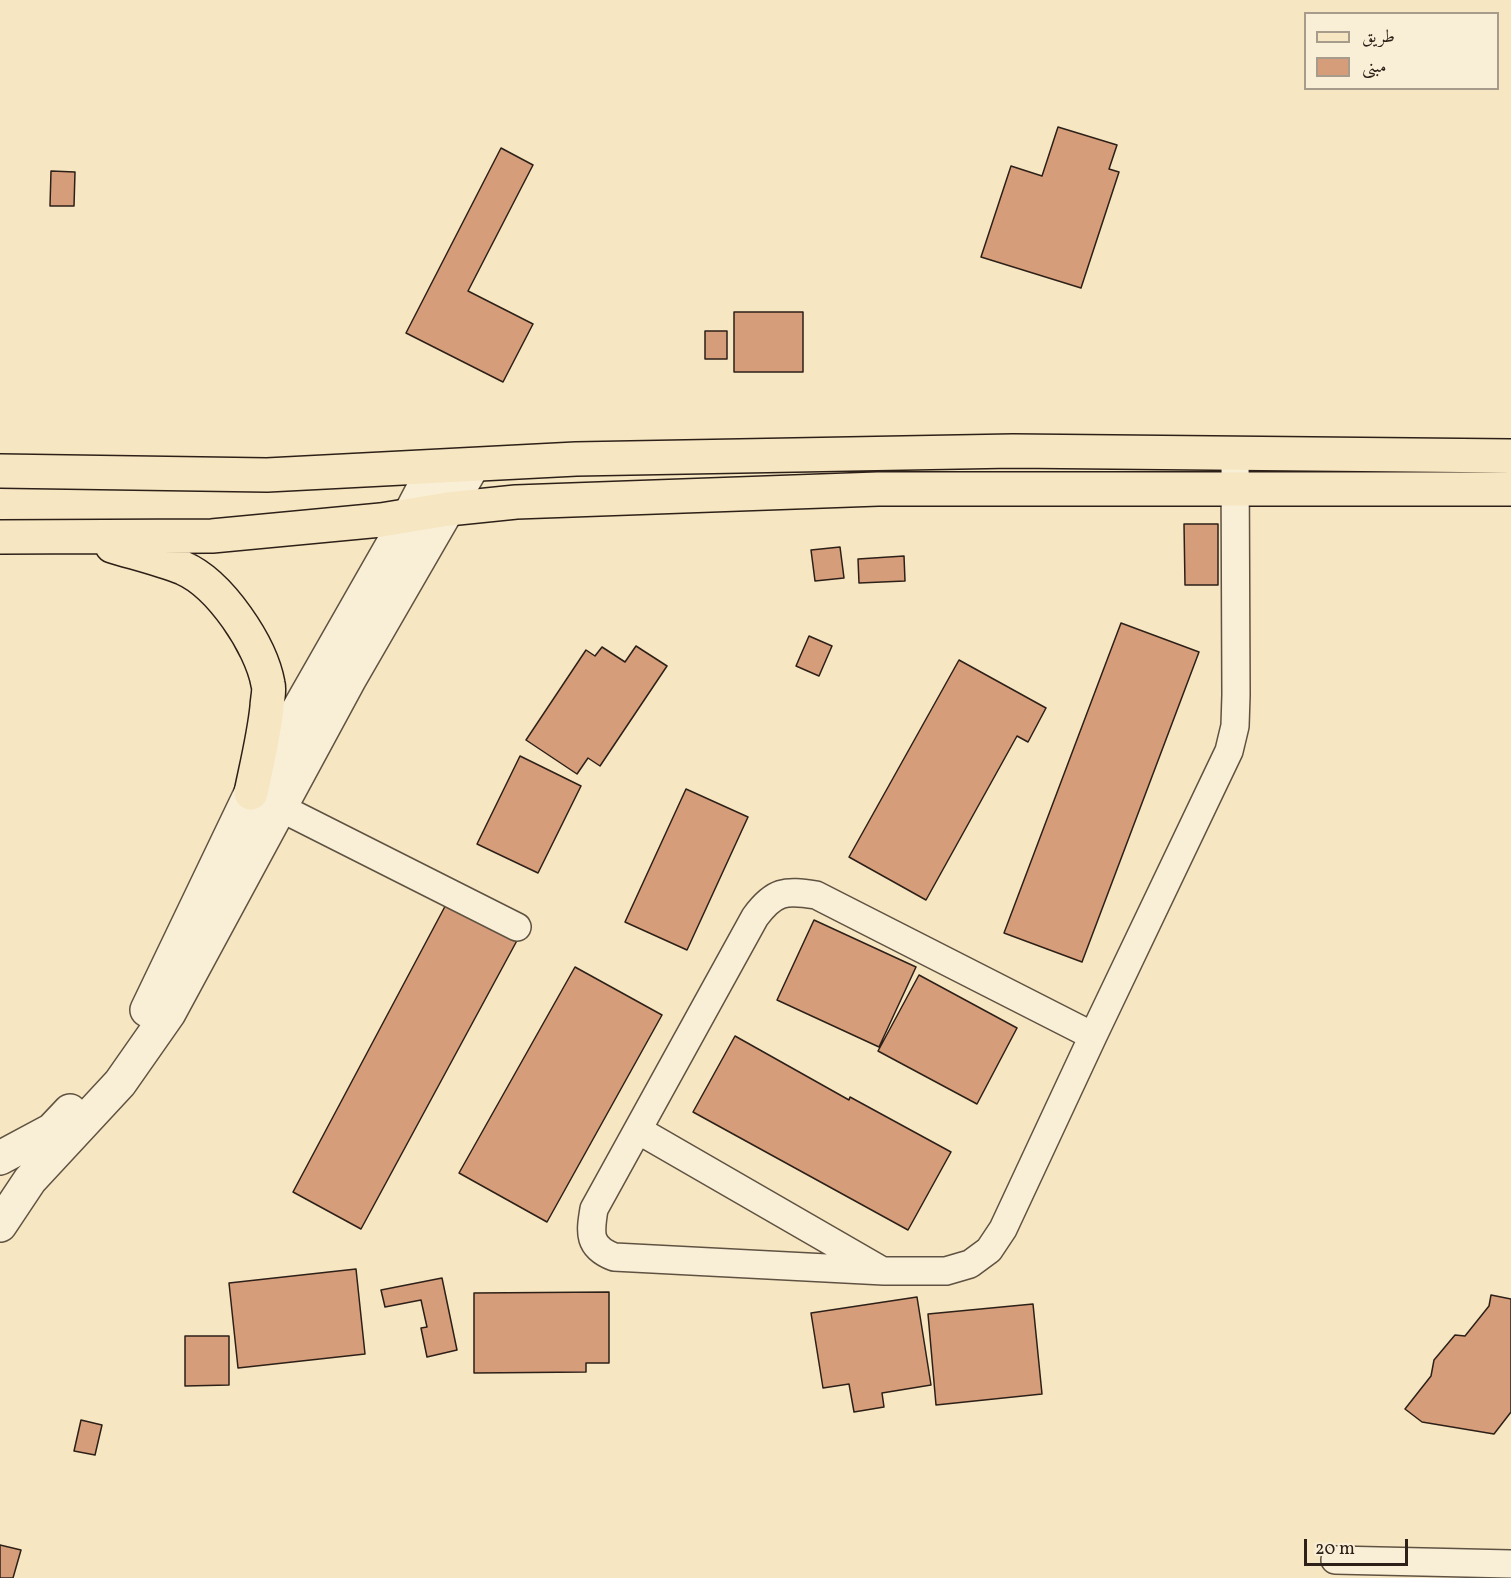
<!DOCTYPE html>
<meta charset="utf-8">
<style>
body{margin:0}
#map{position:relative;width:1511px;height:1578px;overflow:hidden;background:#f6e6c1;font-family:Vollkorn,Amiri,serif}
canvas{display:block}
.legend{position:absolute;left:1304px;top:12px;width:195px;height:78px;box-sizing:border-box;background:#f9efd7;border:2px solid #a79c8b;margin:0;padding:8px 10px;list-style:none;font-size:18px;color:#2d2018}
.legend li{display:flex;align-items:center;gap:12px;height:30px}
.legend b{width:30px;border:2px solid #a79c8b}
.scale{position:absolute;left:1304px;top:1539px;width:104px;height:27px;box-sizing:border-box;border:3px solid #2d2018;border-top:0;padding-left:8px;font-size:18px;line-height:21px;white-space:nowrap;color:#2d2018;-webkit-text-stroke:4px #f9efd7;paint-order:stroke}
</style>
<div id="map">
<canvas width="1511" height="1578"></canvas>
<ul class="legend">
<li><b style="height:8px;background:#f6e6c1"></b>طريق</li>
<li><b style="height:16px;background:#d69d7a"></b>مبنى</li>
</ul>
<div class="scale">20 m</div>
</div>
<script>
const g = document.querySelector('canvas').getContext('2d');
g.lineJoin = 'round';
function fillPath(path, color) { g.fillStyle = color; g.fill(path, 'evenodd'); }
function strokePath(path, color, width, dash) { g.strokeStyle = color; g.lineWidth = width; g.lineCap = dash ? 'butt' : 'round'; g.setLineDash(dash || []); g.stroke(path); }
const building = new Path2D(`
 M 1058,127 L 1117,145 L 1109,169 L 1119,172 L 1081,288 L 981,257 L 1011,166 L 1042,176 Z
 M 501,148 L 533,165 L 468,291 L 533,324 L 503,382 L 406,333 Z
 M 51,171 L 75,172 L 74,206 L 50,206 Z
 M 734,312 L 803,312 L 803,372 L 734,372 Z
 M 705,331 L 727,331 L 727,359 L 705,359 Z
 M 1184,524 L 1218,524 L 1218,585 L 1185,585 Z
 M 840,547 L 844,578 L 815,581 L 811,550 Z
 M 904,556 L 905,581 L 859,583 L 858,559 Z
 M 1121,623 L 1199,652 L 1082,962 L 1004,933 Z
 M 809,636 L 832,646 L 819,676 L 796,666 Z
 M 636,646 L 667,666 L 600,766 L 588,758 L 577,774 L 526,740 L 586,650 L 595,656 L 602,647 L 625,662 Z
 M 959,660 L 1046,708 L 1028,742 L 1017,736 L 926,900 L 849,857 Z
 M 520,756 L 581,786 L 538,873 L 477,844 Z
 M 686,789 L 748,817 L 687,950 L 625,922 Z
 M 450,897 L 520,935 L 361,1229 L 293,1192 Z
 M 814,920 L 916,967 L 879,1047 L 777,1000 Z
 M 575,967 L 662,1015 L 547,1222 L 459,1173 Z
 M 919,975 L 1017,1028 L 977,1104 L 878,1051 Z
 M 735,1036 L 849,1100 L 850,1097 L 951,1152 L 908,1230 L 693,1112 Z
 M 356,1269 L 365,1354 L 238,1368 L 229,1283 Z
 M 442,1278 L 457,1350 L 427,1357 L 421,1328 L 427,1327 L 421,1300 L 385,1307 L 381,1290 Z
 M 609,1292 L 609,1363 L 586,1363 L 586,1372 L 474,1373 L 474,1293 Z
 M 1491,1295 L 1511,1299 L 1511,1412 L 1494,1434 L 1422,1422 L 1405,1409 L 1431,1376 L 1434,1360 L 1455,1335 L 1465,1336 L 1489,1306 Z
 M 917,1297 L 931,1385 L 882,1393 L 884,1407 L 854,1412 L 849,1384 L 823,1388 L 811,1313 Z
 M 1033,1304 L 1042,1394 L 936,1405 L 928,1314 Z
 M 185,1336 L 229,1336 L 229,1385 L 185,1386 Z
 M 81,1420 L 102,1425 L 95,1455 L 74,1451 Z
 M 0,1545 L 21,1550 L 13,1578 L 0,1578 Z`);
const minor = new Path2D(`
 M 279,807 L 517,927
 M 1093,1036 L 816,895 C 785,890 774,891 755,917 L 594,1209 C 590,1233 588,1247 614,1257 L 884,1271 L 946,1271 L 970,1264 L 989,1250 L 1003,1229 L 1093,1036 L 1229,751 L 1235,726 L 1236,695 L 1235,453
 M 638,1130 L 879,1269
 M 1335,1560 L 1511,1564`);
const tertiary = new Path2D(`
 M 147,1010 L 251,793 L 409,516 L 434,468
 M 0,1158 L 52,1130 L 70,1111
 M 0,1225 L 30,1180 L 120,1083 L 169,1013 L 350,678 L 473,465`);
const primary = new Path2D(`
 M 0,471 L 267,475 L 576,459 L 1013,451 L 1511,456
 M 0,537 L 212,536 L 381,520 L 448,509 L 516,502 L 878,489 L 1511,489
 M 112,546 C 135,553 160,559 183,568 C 220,584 261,645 268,684 C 270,691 267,700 267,707 C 264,736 257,764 251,793`);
fillPath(building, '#d69d7a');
strokePath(building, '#2d2018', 1.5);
strokePath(minor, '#5f5242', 30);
strokePath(tertiary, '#5f5242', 36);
strokePath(primary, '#2d2018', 36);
strokePath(minor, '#f9efd7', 27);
strokePath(tertiary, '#f9efd7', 33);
strokePath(primary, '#f6e6c1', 33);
</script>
